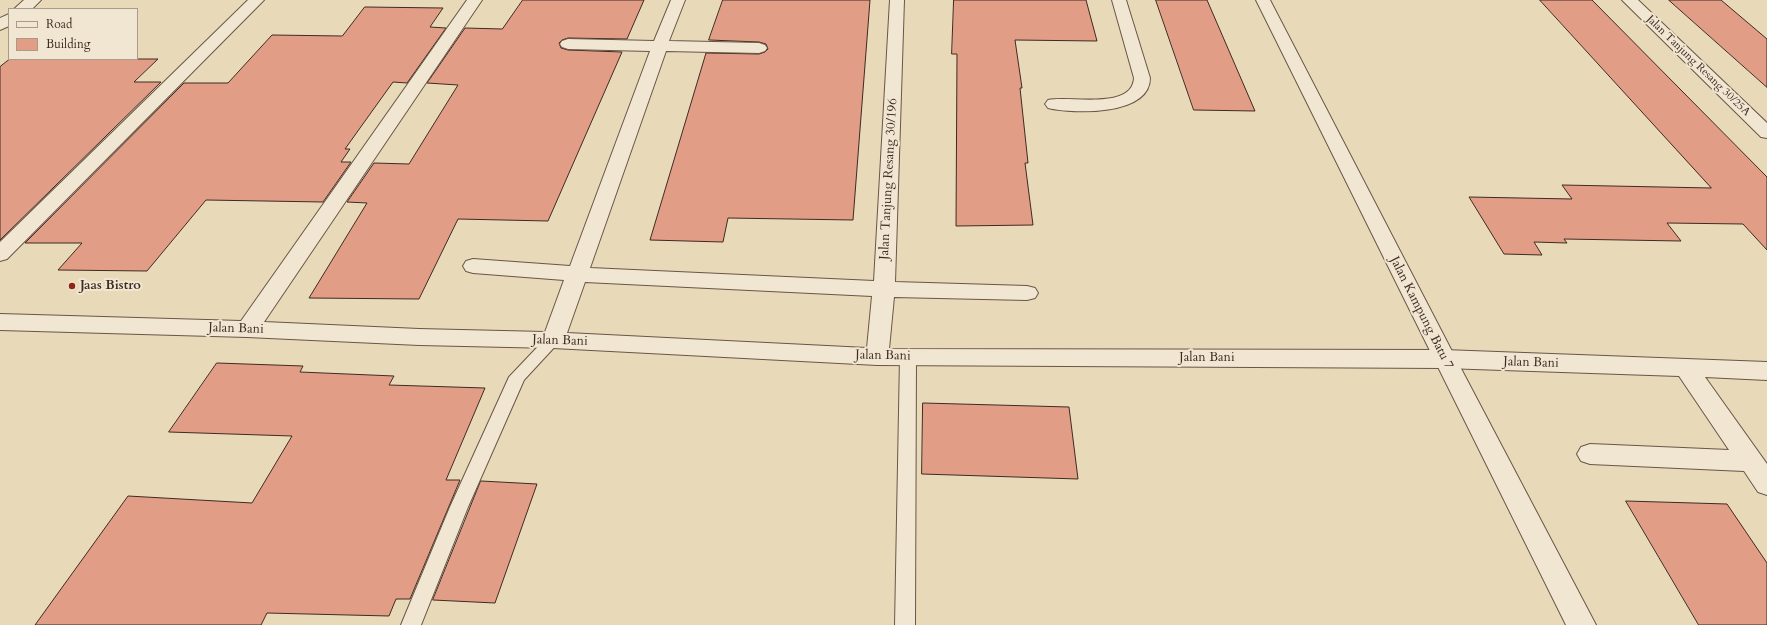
<!DOCTYPE html>
<style>
body{margin:0}
#map{position:relative;width:1767px;height:625px;overflow:hidden;background:#e8d9b9;font-family:Cardo,serif}
canvas{display:block}
.legend{position:absolute;left:8px;top:8px;width:130px;height:52px;box-sizing:border-box;background:#f0e6d2;border:1px solid #a99b8b;margin:0;padding:5px 7px;list-style:none;font-size:12px;color:#3f2a21}
.legend li{display:flex;align-items:center;gap:8px;height:20px}
.legend b{width:20px;border:1px solid #a99b8b}
</style>
<div id="map">
<canvas width="1767" height="625"></canvas>
<ul class="legend">
<li><b style="height:5px;background:#f0e6d2"></b>Road</li>
<li><b style="height:11px;background:#e29d87"></b>Building</li>
</ul>
</div>
<script>
const g = document.querySelector('canvas').getContext('2d');
g.lineJoin = 'round';
function fillPath(path, color) { g.fillStyle = color; g.fill(path, 'evenodd'); }
function strokePath(path, color, width, dash) { g.strokeStyle = color; g.lineWidth = width; g.lineCap = dash ? 'butt' : 'round'; g.setLineDash(dash || []); g.stroke(path); }
function drawText(font, color, halo, rows, align = 'center') {
  g.font = font + ' Cardo,serif'; g.lineWidth = 4; g.setLineDash([]); g.textBaseline = 'middle'; g.strokeStyle = halo; g.fillStyle = color; for (const [text, x, y, turn = 0] of rows) {
    g.save(); g.translate(x, y); g.rotate((+turn || 0) * Math.PI / 180); g.textAlign = isNaN(turn) ? turn : align; if (halo) g.strokeText(text, 0, 0); g.fillText(text, 0, 0); g.restore();
  }
}
const building = new Path2D(`
 M 523,0 L 644,0 L 627,39 L 568,38 L 562,40 L 559,43 L 561,48 L 568,50 L 622,52 L 548,221 L 458,219 L 419,299 L 309,298 L 367,203 L 347,202 L 374,163 L 409,164 L 458,85 L 427,83 L 465,28 L 502,29 Z
 M 723,0 L 870,0 L 853,220 L 728,218 L 723,242 L 650,240 L 706,53 L 759,54 L 765,52 L 768,49 L 766,44 L 759,42 L 709,40 Z
 M 954,0 L 1086,0 L 1097,41 L 1015,40 L 1022,88 L 1020,88 L 1028,163 L 1025,163 L 1033,225 L 956,226 L 957,54 L 952,54 Z
 M 1156,0 L 1207,0 L 1255,111 L 1194,110 Z
 M 1540,0 L 1592,0 L 1767,177 L 1767,250 L 1743,224 L 1667,223 L 1681,241 L 1564,239 L 1567,243 L 1534,242 L 1542,255 L 1504,254 L 1469,197 L 1572,199 L 1562,185 L 1711,188 Z
 M 1669,0 L 1721,0 L 1767,39 L 1767,87 Z
 M 365,7 L 443,8 L 430,27 L 446,28 L 407,83 L 393,82 L 345,149 L 350,149 L 341,162 L 351,162 L 323,202 L 206,200 L 147,271 L 58,270 L 82,243 L 25,243 L 184,83 L 228,83 L 272,35 L 342,36 Z
 M 10,59 L 158,59 L 134,82 L 161,82 L 0,240 L 0,67 Z
 M 217,363 L 303,366 L 300,372 L 394,376 L 389,385 L 485,388 L 446,480 L 460,480 L 410,599 L 396,599 L 389,616 L 267,613 L 261,625 L 35,625 L 128,496 L 252,503 L 292,436 L 169,432 Z
 M 923,403 L 1069,407 L 1078,479 L 922,474 Z
 M 481,481 L 537,484 L 495,603 L 433,600 Z
 M 1626,501 L 1727,504 L 1767,563 L 1767,625 L 1699,625 Z`);
const service = new Path2D(`
 M 553,334 L 558,336 L 561,340 L 524,380 L 468,507 L 421,625 L 401,625 L 450,507 L 509,377 L 548,336 Z
 M 908,351 L 914,353 L 916,357 L 915,625 L 895,625 L 900,357 L 902,353 Z`);
const minor = new Path2D(`
 M 24,0 L 41,0 L 32,9 L 14,9 Z
 M 248,0 L 264,0 L 7,259 L 0,261 L 0,242 Z
 M 467,0 L 482,0 L 264,322 L 419,329 L 545,332 L 564,280 L 473,273 L 466,271 L 463,266 L 466,261 L 473,259 L 570,266 L 650,51 L 568,49 L 562,47 L 560,44 L 562,41 L 568,39 L 654,41 L 671,0 L 685,0 L 669,41 L 759,43 L 765,45 L 767,48 L 765,51 L 759,53 L 666,51 L 590,268 L 874,281 L 890,0 L 904,0 L 895,282 L 1027,286 L 1035,288 L 1038,293 L 1035,298 L 1027,300 L 894,297 L 889,349 L 1444,350 L 1767,362 L 1767,380 L 1705,377 L 1767,464 L 1767,495 L 1758,492 L 1744,471 L 1590,464 L 1581,461 L 1577,454 L 1581,447 L 1590,444 L 1729,450 L 1679,376 L 1444,368 L 877,365 L 553,348 L 419,345 L 247,337 L 0,330 L 0,314 L 241,321 ZM 585,282 L 872,296 L 867,348 L 567,333 Z
 M 1112,0 L 1126,0 L 1150,78 C 1150,116 1073,114 1048,108 L 1045,104 L 1048,100 C 1068,95 1132,111 1134,78 Z
 M 1622,0 L 1638,0 L 1767,123 L 1767,138 L 1761,137 Z
 M 9,14 L 9,26 L 0,30 L 0,18 Z`);
const tertiary = new Path2D(`
 M 1256,0 L 1270,0 L 1456,359 L 1596,625 L 1566,625 Z`);
const markers = [
 [72,286,4,"#8f2418"]
];
const farStreetnames = [
 ["Jalan Tanjung Resang 30/25A",1698,66,44]
];
const streetNames = [
 ["Jalan Tanjung Resang 30/196",889,179,-87],
 ["Jalan Kampung Batu 7",1421,313,63],
 ["Jalan Bani",236,329,2],
 ["Jalan Bani",560,341,2],
 ["Jalan Bani",883,356,1],
 ["Jalan Bani",1207,358],
 ["Jalan Bani",1531,363,2]
];
const poiNames = [
 ["Jaas Bistro",80,286]
];
fillPath(building, '#e29d87');
strokePath(building, '#3f2a21', 1);
strokePath(service, '#695647', 2);
strokePath(minor, '#695647', 2);
strokePath(tertiary, '#695647', 2);
fillPath(service, '#f0e6d2');
fillPath(minor, '#f0e6d2');
fillPath(tertiary, '#f0e6d2');
for (const [x, y, r, color] of markers) { const dot = new Path2D(); dot.arc(x, y, r, 0, 2 * Math.PI); g.fillStyle = color; g.fill(dot); strokePath(dot, '#f0e6d2', 1.5); }
drawText('11px', '#3f2a21', '#f0e6d2', farStreetnames);
drawText('13px', '#3f2a21', '#f0e6d2', streetNames);
drawText('bold 13px', '#3f2a21', '#f0e6d2', poiNames, 'left');
</script>
